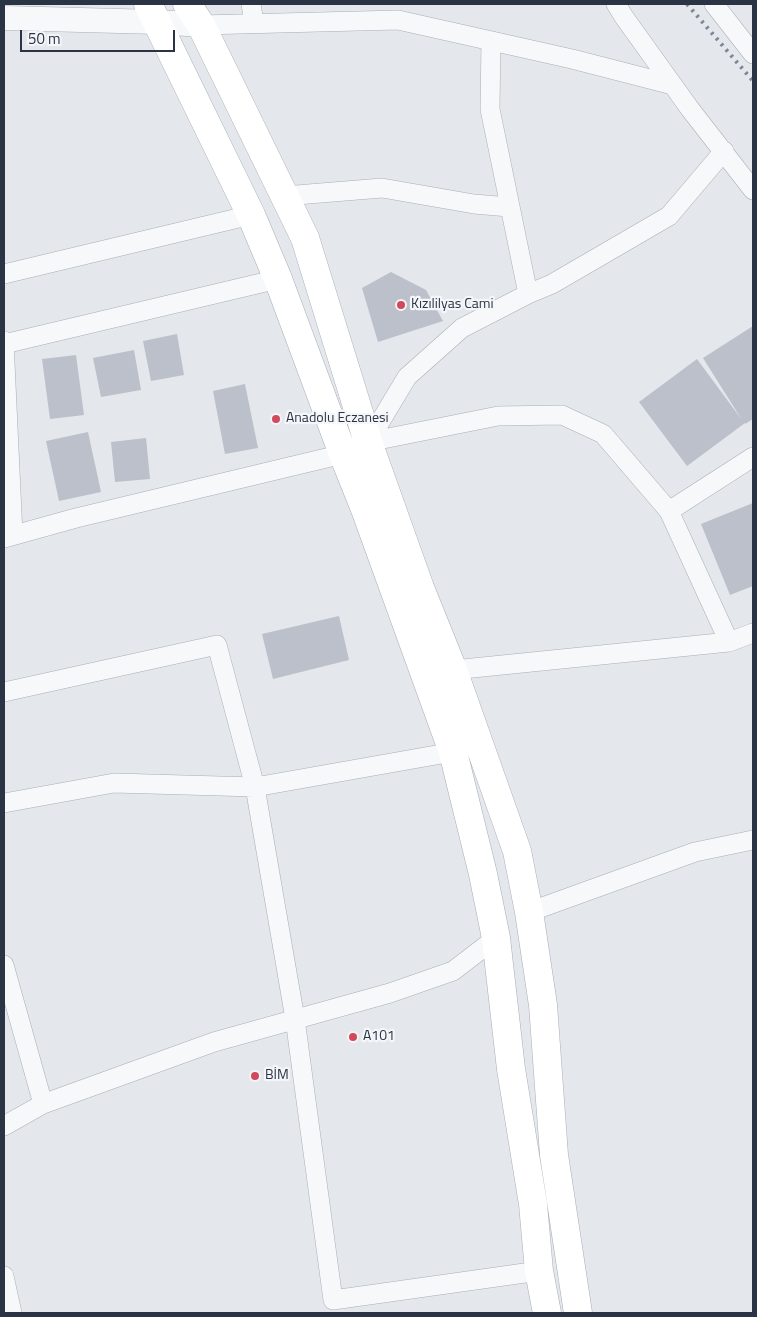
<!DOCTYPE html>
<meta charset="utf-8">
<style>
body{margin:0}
#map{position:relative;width:757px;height:1317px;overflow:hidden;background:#e4e7ec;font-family:"Titillium Web",sans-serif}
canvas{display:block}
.frame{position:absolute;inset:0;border:5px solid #2b3445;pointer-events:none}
.scale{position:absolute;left:20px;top:30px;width:155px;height:22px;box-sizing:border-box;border:2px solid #2b3445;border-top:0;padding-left:6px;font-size:15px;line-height:18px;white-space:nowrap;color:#2b3445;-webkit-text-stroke:4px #f4f6f9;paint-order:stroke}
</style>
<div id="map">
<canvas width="757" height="1317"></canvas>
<div class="frame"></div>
<div class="scale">50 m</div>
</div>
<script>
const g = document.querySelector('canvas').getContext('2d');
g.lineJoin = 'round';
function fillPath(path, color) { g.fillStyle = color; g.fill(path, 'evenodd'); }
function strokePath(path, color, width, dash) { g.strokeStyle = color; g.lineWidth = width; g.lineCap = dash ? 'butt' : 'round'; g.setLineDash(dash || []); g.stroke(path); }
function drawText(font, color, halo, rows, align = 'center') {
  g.font = font + ' "Titillium Web",sans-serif'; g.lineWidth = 4.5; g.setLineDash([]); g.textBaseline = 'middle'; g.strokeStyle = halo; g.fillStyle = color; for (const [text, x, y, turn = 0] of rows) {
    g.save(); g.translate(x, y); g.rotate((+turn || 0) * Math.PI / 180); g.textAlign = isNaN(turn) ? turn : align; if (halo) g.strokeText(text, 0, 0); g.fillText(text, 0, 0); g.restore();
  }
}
const building = new Path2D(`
 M 391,272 L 426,290 L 443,321 L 378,342 L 362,288 Z
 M 753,326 L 753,419 L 745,424 L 745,423 L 687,466 L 639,402 L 697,359 L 742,420 L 703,358 Z
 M 177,334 L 184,375 L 151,381 L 143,341 Z
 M 134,350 L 141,390 L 101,397 L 93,358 Z
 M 76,355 L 84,415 L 50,419 L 42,359 Z
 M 245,384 L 258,448 L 225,454 L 213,391 Z
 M 88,432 L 101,492 L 59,501 L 46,441 Z
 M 146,438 L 150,479 L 115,482 L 111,442 Z
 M 753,503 L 753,586 L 730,595 L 701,524 Z
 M 339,616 L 349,660 L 273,679 L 262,634 Z`);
const minor = new Path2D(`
 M 251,4 L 254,23
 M 616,4 L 624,17 L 690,109 L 753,190
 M 714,4 L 753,54
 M 201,25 L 398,20 L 572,59 L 673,85
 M 491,41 L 490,109 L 528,294
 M 284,196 L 382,188 L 474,204 L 509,207
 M 4,274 L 251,215
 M 4,341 L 13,535
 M 4,344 L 278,279
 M 368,442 L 407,377 L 462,328 L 528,294 L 552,284 L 669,216 L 724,151
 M 669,511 L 753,457
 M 4,538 L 76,518 L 343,454 L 368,442 L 498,416 L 562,415 L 603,434 L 669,511 L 729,642
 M 453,670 L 729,642 L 753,633
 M 4,692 L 217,645 L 255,787 L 295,1019 L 333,1300 L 539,1271
 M 4,803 L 114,783 L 255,787 L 453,752
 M 529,912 L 695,852 L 753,840
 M 4,965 L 43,1104
 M 4,1126 L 43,1104 L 214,1042 L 390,993 L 453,971 L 496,938
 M 4,1276 L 12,1313`);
const tertiary = new Path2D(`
 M 4,18 L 158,22 L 201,25`);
const secondary = new Path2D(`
 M 148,4 L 251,215 L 278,279 L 343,454 L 365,509 L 453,752 L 483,874 L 496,938 L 511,1069 L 533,1204 L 539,1271 L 547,1313
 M 187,4 L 201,25 L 305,238 L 368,442 L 420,588 L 453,670 L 517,851 L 529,912 L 543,1005 L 554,1155 L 578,1313`);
const rail = new Path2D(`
 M 687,4 L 753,81`);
const markers = [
 [401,305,5,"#d1495b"],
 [276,419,5,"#d1495b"],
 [353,1037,5,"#d1495b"],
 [255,1076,5,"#d1495b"]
];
const poiNames = [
 ["Kızılilyas Cami",411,305],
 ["Anadolu Eczanesi",286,419],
 ["A101",363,1037],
 ["BİM",265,1076]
];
fillPath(building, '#bbc0ca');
strokePath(minor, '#a9aeb7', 20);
strokePath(tertiary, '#a9aeb7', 25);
strokePath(secondary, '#a9aeb7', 29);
strokePath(minor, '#f7f8fa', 19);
strokePath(tertiary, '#f7f8fa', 24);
strokePath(secondary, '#fff', 28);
strokePath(rail, '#7d8696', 4, [2.5, 5]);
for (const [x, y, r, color] of markers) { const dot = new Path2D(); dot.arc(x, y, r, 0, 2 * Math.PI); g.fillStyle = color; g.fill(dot); strokePath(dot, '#f4f6f9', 2); }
drawText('14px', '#2b3445', '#f4f6f9', poiNames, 'left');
</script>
